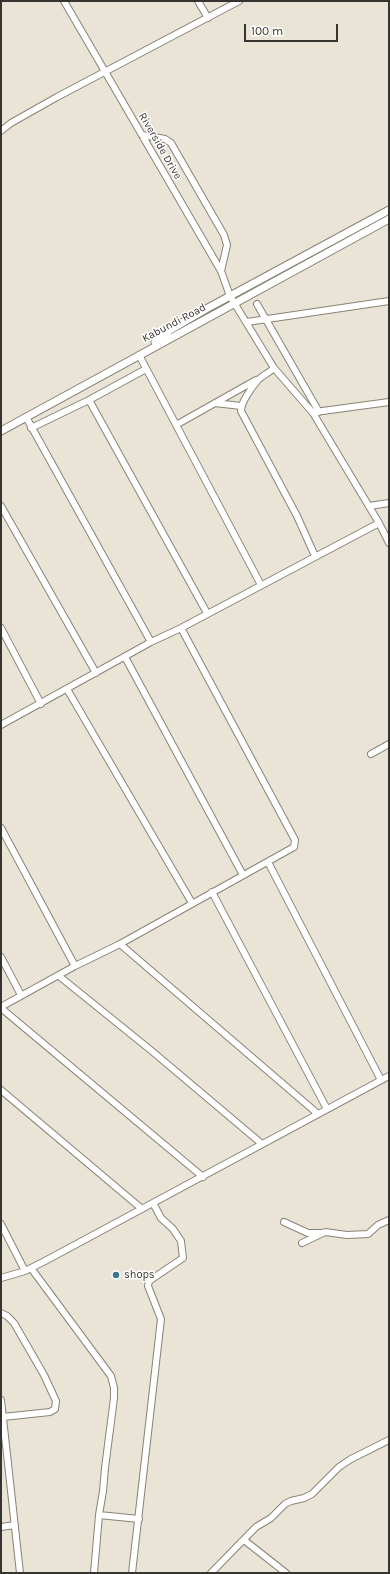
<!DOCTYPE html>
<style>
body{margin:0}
#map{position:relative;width:390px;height:1574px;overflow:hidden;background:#eae4d6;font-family:Karla,sans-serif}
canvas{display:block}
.frame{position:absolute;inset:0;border:2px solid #36342f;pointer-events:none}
.scale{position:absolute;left:244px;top:24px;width:94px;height:18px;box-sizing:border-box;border:2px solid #36342f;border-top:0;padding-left:5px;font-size:12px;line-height:14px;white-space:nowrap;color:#36342f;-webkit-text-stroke:3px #fff;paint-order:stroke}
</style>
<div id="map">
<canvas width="390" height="1574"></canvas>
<div class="frame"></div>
<div class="scale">100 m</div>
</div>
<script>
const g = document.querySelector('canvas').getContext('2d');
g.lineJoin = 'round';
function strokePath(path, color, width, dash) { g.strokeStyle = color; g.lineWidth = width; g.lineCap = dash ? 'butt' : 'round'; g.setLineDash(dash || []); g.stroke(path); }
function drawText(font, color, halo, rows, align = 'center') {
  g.font = font + ' Karla,sans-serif'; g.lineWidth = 3; g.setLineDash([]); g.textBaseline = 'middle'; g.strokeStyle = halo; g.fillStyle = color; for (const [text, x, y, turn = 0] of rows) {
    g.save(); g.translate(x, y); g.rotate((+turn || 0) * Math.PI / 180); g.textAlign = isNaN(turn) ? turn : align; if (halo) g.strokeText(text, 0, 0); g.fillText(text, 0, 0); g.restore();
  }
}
const minor = new Path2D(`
 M 64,1 L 221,271 L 230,296 L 274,368 L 313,413 L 379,523 L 389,543
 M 198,1 L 208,18
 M 1,131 L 11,123 L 57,97 L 239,1
 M 142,135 L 165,139 L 171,143 L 224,235 L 227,245 L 221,271
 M 257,304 L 319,412
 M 247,322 L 389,301
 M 139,355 L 261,585
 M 274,368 C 269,373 263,375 258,380 C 252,387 241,402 241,411 L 297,516 L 315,556
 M 89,400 L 207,613
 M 215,403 L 241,406
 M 315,412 L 389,402
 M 26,417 L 151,642
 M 176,425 L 256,380
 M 31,428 L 89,400 L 146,369
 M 1,506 L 96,673
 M 369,506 L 389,503
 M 1,628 L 41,704
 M 125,657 L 243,875
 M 67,689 L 192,903
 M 1,725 L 151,642 L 181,628 L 379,523
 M 371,754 L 389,744
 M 1,828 L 75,966
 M 268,862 L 381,1080
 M 212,892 L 327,1109
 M 120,944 L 318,1114
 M 1,957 L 21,995
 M 59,976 L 153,1052 L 262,1144
 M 1,1007 L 75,966 L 120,944 L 294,847 L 295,840 L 181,628
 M 1,1008 L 203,1177
 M 1,1090 L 142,1209
 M 284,1222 L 308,1233 L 321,1233
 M 1,1224 L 25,1271
 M 302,1243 L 325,1232 L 347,1235 L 368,1234 L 378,1225 L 389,1220
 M 31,1268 L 111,1376 L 114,1388 L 114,1398 L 105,1468 L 103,1491 L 99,1515 L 94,1573
 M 1,1278 L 25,1271 L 45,1261 L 389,1076
 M 1,1313 L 7,1316 L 14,1323 L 44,1375 L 56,1401 L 55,1409 L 50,1412 L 3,1417
 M 1,1400 L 20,1573
 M 99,1515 L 139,1519
 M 1,1527 L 15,1525
 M 244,1540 L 286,1573
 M 132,1573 L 161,1319 L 148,1286 L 149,1281 L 183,1258 L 181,1241 L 173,1229 L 161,1218 L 153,1203
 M 211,1573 L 256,1527 L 271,1518 L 285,1504 L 291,1501 L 304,1498 L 312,1494 L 339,1467 L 351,1459 L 389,1440`);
const tertiary = new Path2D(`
 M 155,342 L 170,330 L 206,309 L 389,210
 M 1,431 L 389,219`);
const markers = [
 [116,1275,4,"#3a768d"]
];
const streetNames = [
 ["Riverside Drive",160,146,60],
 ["Kabundi Road",174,323,-28]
];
const poiNames = [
 ["shops",124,1275]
];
strokePath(minor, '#898377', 8);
strokePath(tertiary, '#898377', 9);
strokePath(minor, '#fff', 6);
strokePath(tertiary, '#fff', 7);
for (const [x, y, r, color] of markers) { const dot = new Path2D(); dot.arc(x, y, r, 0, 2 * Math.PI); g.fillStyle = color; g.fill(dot); strokePath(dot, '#fff', 1.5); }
drawText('11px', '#36342f', '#fff', streetNames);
drawText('11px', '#36342f', '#fff', poiNames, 'left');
</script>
